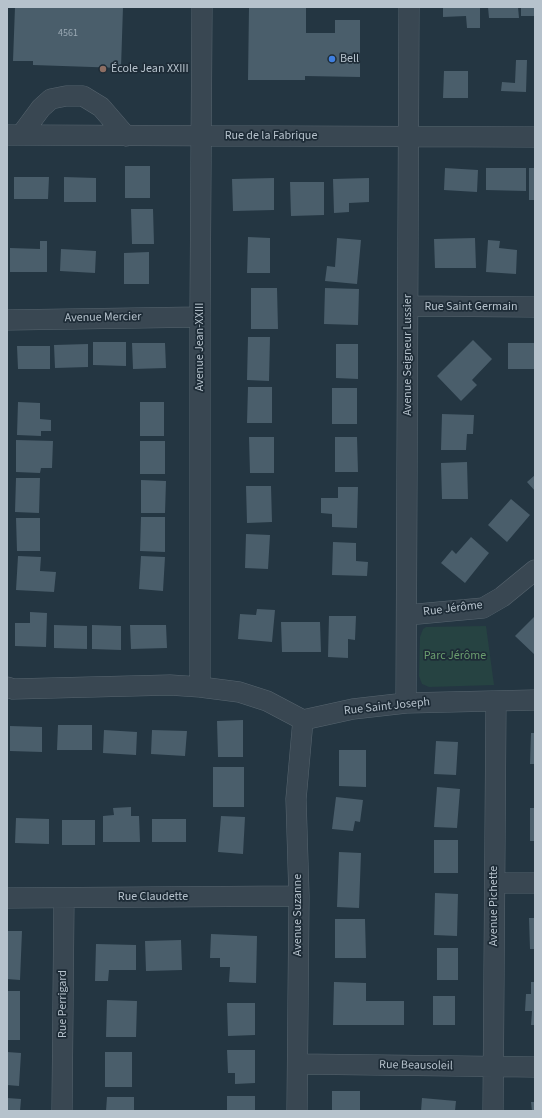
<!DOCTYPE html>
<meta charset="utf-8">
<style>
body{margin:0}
#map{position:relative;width:542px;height:1118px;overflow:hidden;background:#243642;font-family:"Source Sans 3",sans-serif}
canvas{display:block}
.frame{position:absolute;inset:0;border:8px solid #b6c2cc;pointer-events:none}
</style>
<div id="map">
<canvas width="542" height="1118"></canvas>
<div class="frame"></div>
</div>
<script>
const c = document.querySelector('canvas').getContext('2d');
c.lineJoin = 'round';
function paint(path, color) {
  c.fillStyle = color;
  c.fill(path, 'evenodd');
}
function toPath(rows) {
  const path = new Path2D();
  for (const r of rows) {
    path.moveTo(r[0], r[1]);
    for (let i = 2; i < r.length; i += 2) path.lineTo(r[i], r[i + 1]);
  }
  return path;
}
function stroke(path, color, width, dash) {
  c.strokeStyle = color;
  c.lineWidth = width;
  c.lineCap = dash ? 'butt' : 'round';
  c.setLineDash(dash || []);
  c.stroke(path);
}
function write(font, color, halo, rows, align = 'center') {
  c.font = font + ' "Source Sans 3",sans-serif';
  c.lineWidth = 3.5;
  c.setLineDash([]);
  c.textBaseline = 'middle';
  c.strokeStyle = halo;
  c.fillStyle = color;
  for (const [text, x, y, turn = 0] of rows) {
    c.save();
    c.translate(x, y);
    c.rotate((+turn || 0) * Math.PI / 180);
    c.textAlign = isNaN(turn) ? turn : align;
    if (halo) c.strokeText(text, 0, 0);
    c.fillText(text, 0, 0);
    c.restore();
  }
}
paint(toPath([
 [486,626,494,685,429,687,422,684,419,676,420,637,423,629,426,627]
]), '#264342');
paint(toPath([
 [15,7,123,7,121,68,33,65,33,61,13,61],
 [249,7,306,7,306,33,335,33,335,20,360,20,360,77,305,76,305,80,248,80],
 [443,7,480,7,480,28,467,28,466,16,443,17],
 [488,7,518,7,519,18,489,18],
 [521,7,535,7,535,16,521,16],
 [516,60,527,60,526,92,501,91,502,82,515,83],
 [444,71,468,71,468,98,443,98],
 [125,166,150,166,150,198,125,198],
 [445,168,478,170,477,192,444,190],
 [486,168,526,168,526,191,486,190],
 [529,168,535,168,535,200,529,200],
 [14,177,49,177,48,199,14,199],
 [64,177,96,178,96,202,64,202],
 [274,178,274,210,233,211,232,179],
 [369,178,369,202,349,203,349,212,334,213,333,179],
 [290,182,324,182,324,215,291,216],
 [131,209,153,209,154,244,132,244],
 [248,237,270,238,270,273,247,273],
 [337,238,361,240,357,284,325,281,327,266,335,267],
 [475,238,476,268,435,268,434,239],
 [488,240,500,241,499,248,517,250,516,274,486,272],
 [40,241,47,241,47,272,10,272,10,248,40,249],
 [61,249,96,251,95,273,60,271],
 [149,252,149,284,124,284,124,253],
 [251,288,277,288,278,329,251,329],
 [325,288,359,289,358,325,324,324],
 [248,337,270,337,269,381,247,380],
 [473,340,492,359,472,380,477,385,461,401,437,376],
 [93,342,126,342,126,366,93,365],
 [132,343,165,343,166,368,133,369],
 [508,343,535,343,535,369,508,369],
 [88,344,88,367,55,368,54,345],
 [336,344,358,344,358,379,336,378],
 [17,346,50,346,50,369,18,369],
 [248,387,272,387,272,423,247,423],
 [332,388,357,388,357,424,332,424],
 [18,402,40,403,40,419,51,420,51,431,41,431,41,436,17,435],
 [140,402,164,402,164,436,140,436],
 [442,414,474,415,473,434,467,434,466,450,441,450],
 [249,437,274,437,274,473,250,473],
 [335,437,357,437,358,472,335,472],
 [16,440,53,441,52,468,41,468,40,473,16,472],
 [140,441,165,441,165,474,140,474],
 [467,462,468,499,442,499,441,463],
 [535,475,535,491,527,482],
 [16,478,40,478,39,513,15,512],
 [141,480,166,481,165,513,141,513],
 [246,486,271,486,272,522,247,523],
 [338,487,358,487,357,528,332,527,332,514,321,513,321,498,338,498],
 [511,499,530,515,507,542,488,525],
 [141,517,165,517,165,552,140,551],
 [16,518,40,518,40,551,17,551],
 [246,534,270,535,268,569,245,568],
 [471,537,489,553,465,583,441,563,452,550,456,554],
 [333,542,356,543,356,561,368,562,367,576,332,575],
 [18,556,41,557,40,571,56,572,54,592,16,590],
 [141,556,165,557,163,591,139,589],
 [257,609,275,610,272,642,238,639,240,614,256,615],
 [30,612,47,613,46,647,15,646,15,623,30,623],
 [329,616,356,616,355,640,348,639,348,658,328,657],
 [535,616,535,655,515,636],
 [281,622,320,622,321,652,282,652],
 [54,625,87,626,87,649,54,648],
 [92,625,121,626,121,650,92,649],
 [130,625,166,625,167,648,131,649],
 [243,720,243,757,218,757,217,721],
 [58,725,92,725,92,750,57,750],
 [10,726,42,727,42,752,10,751],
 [104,730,137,732,136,755,103,753],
 [152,730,187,731,185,756,151,754],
 [531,733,535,733,535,764,530,764],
 [436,741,458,742,456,775,434,774],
 [339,750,366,750,366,787,339,786],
 [213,767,244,767,244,807,213,807],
 [437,787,460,789,457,828,434,827],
 [336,797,363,800,360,822,355,821,353,831,332,829],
 [131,807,131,816,139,816,140,842,103,842,103,816,114,815,113,808],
 [530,808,535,808,535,841,530,841],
 [221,816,245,817,243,854,218,852],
 [16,818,49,819,49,844,15,843],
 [152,819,186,819,186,842,152,842],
 [62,820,95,820,95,845,62,845],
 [434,840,458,840,458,873,434,873],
 [339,852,361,853,359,908,337,907],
 [435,893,458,894,457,936,434,935],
 [529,918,535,918,535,949,530,949],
 [335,919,365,919,366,958,335,958],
 [7,931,22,931,20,980,7,979],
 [211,934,257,936,256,983,229,982,230,967,220,967,220,958,210,958],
 [181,940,182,970,146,971,145,941],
 [96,944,136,945,136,970,109,970,108,981,95,981],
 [437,948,458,948,458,980,437,980],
 [334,982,366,983,366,1001,404,1001,404,1025,333,1025],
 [531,982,535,982,535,1025,531,1025,532,1011,525,1011,526,994,531,994],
 [7,991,20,991,20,1040,7,1040],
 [433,996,455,996,455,1025,433,1025],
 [107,1000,137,1001,136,1037,106,1037],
 [227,1003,255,1003,255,1035,228,1036],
 [227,1050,255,1050,255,1083,235,1084,235,1073,228,1073],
 [7,1052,21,1053,19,1086,7,1085],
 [105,1052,132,1052,132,1087,105,1087],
 [332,1091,360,1091,360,1111,332,1111],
 [227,1096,255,1096,255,1111,227,1111],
 [107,1097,134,1097,134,1111,106,1111],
 [7,1098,21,1099,20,1111,7,1111],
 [422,1098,456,1101,455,1111,421,1111],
 [531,1102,535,1102,535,1111,532,1111]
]), '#4a5e6b');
const minor = toPath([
 [7,135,535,137],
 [21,135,41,108,51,99,66,96,83,96,101,107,126,136],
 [408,306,535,307],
 [7,320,200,317],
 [407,615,483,608,502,597,535,570],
 [7,687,13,689,170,685,200,687,239,692,267,701,303,720,353,709,406,703,535,700],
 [200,687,200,317,202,7],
 [406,703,409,7],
 [495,883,535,883],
 [7,898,299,896],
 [298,1064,535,1067],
 [62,1111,64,898],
 [297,1111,299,896,296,799,303,720],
 [493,1111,496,701]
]);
stroke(minor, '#57656f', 21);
stroke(minor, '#394752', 20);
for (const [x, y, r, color] of [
 [332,59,4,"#3f7fe0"],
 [103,69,4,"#8d6e63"]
]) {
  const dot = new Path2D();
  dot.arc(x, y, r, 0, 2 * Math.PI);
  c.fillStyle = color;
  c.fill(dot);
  stroke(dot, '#1e2c37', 1.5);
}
write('10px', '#9ba9b4', null, [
 ["4561",68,34]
]);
write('12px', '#b6c2cc', '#1e2c37', [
 ["Bell",340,59],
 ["École Jean XXIII",111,69]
], 'left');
write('12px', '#b6c2cc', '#1e2c37', [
 ["Rue de la Fabrique",271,136],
 ["Rue Saint Germain",471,307],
 ["Avenue Mercier",103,318,-1],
 ["Avenue Jean-XXIII",200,347,-90],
 ["Avenue Seigneur Lussier",408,355,-90],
 ["Rue Jérôme",453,609,-7],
 ["Rue Saint Joseph",387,707,-6],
 ["Rue Claudette",153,897],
 ["Avenue Pichette",494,906,-90],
 ["Avenue Suzanne",298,915,-90],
 ["Rue Perrigard",63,1004,-90],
 ["Rue Beausoleil",416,1066,1]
]);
write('12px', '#6b9e6f', '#1e2c37', [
 ["Parc Jérôme",455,656]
]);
</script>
